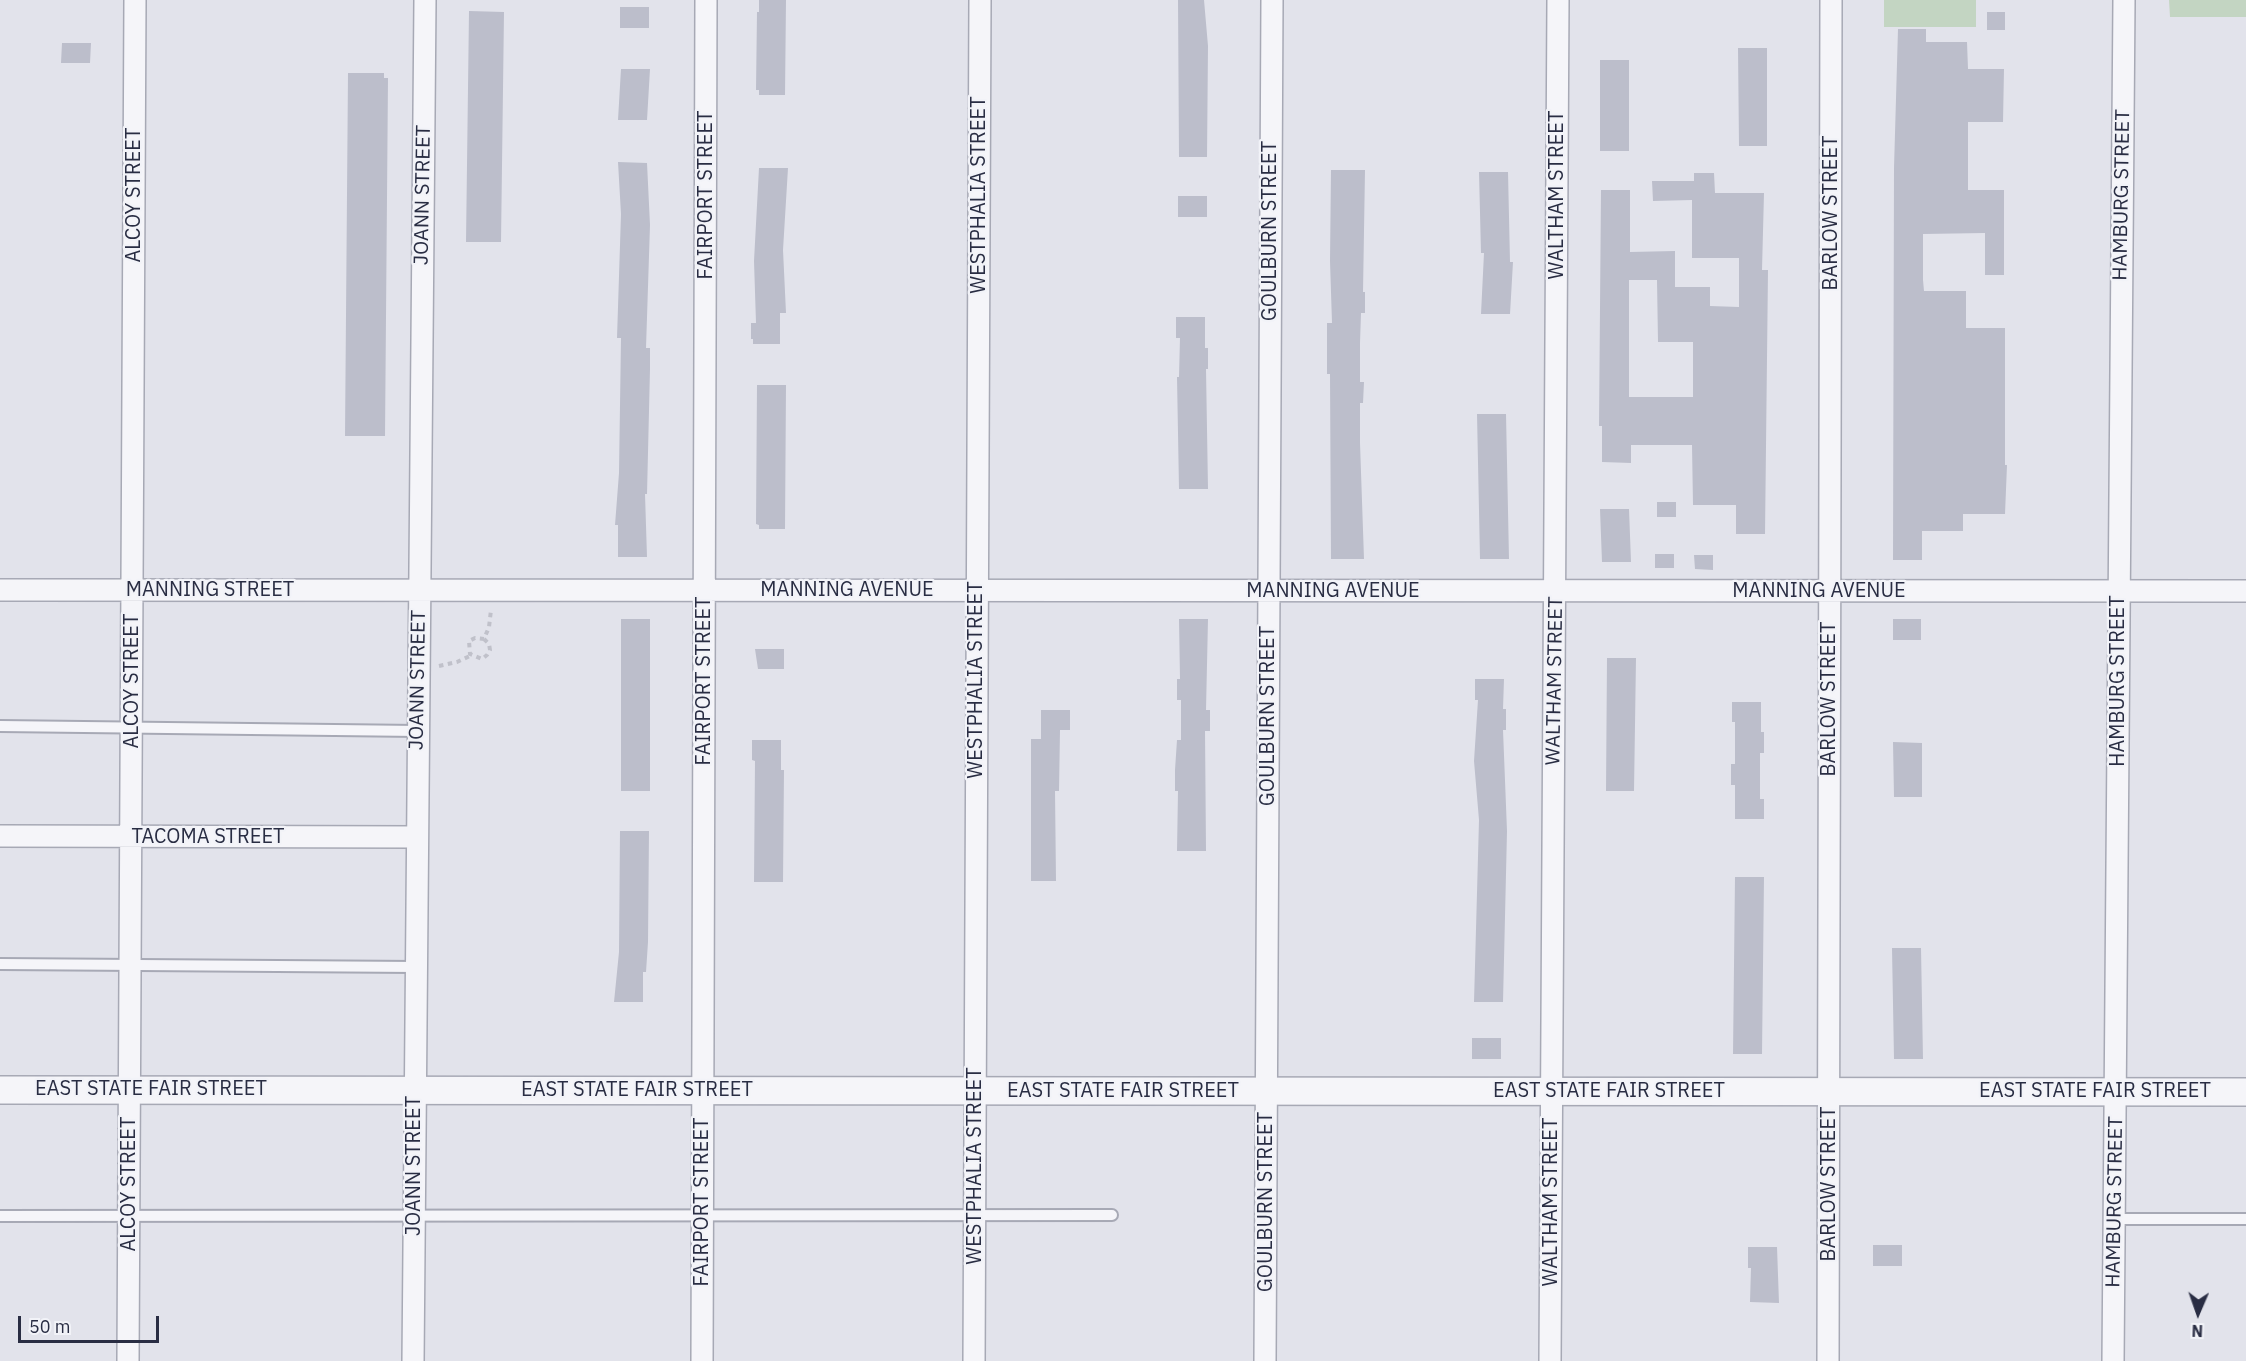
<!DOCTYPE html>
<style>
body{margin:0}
#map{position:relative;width:2246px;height:1361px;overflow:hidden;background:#e2e3eb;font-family:"IBM Plex Sans",sans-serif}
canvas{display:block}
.north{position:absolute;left:2168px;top:1283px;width:60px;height:60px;-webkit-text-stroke:4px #f2f3f8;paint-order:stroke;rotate:182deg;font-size:16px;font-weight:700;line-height:24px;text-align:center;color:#292d43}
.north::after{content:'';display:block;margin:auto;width:21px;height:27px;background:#292d43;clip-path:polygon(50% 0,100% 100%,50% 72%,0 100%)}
.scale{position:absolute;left:18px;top:1316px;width:141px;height:27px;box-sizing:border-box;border:3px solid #292d43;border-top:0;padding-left:8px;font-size:18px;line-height:21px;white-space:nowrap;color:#292d43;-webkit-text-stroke:4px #f2f3f8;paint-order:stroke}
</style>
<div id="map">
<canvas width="2246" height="1361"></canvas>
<div class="north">N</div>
<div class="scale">50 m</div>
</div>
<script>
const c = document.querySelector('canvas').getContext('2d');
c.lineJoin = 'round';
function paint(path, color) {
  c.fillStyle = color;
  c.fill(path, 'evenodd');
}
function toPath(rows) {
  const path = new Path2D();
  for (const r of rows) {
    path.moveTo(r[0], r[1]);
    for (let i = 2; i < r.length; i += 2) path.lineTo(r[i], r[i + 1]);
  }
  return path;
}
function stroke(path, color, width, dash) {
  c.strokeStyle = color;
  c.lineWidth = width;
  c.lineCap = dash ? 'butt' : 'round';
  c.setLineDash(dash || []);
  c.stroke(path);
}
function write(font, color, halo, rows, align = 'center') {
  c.font = font + ' "IBM Plex Sans",sans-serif';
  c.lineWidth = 4.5;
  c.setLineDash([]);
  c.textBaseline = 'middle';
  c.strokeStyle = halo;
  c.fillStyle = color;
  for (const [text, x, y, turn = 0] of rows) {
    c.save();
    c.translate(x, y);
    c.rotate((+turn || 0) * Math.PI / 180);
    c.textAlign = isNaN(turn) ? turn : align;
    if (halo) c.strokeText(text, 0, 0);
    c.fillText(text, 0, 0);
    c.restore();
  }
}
paint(toPath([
 [1884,0,1976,0,1976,27,1884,27],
 [2169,0,2246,0,2246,17,2170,17]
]), '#c3d5c2');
paint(toPath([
 [759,0,786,0,785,95,759,95,759,90,756,90,757,12,759,12],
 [1178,0,1204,0,1208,46,1207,157,1179,157],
 [620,7,649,7,649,28,620,28],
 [469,11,504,12,501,242,466,242],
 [1987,12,2005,12,2005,30,1987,30],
 [1898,29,1926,29,1926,42,1967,42,1968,69,2004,69,2003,122,1968,122,1968,190,2004,190,2004,275,1985,275,1985,233,1923,234,1923,280,1924,291,1966,291,1966,328,2005,328,2005,465,2007,465,2005,514,1963,514,1963,531,1922,531,1922,560,1893,560,1894,168],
 [62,43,91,43,90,63,61,63],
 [1738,48,1767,48,1767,146,1739,146],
 [1600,60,1629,60,1629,151,1600,151],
 [621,69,650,69,647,120,618,120],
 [348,73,384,73,384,78,388,78,385,436,345,436],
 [618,162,647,163,650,225,646,348,650,348,650,369,647,494,645,494,647,557,618,557,618,525,615,525,619,473,621,338,617,338,621,214],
 [759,168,788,168,783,250,786,313,780,313,780,344,753,344,753,339,751,339,751,323,756,323,754,261],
 [1331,170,1365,170,1363,292,1365,292,1365,313,1361,313,1360,343,1360,382,1364,382,1363,403,1360,403,1360,443,1364,559,1331,559,1330,374,1327,374,1327,323,1332,323,1330,261],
 [1479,172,1508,172,1510,262,1513,262,1510,314,1481,314,1484,253,1481,253],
 [1694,173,1714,173,1715,193,1764,193,1762,270,1768,270,1765,534,1736,534,1736,505,1693,505,1692,445,1631,445,1631,463,1602,462,1602,426,1599,426,1601,190,1630,190,1630,252,1675,251,1675,287,1710,287,1710,306,1739,307,1739,258,1692,258,1692,200,1653,201,1652,181,1694,181],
 [1629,280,1657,280,1658,342,1693,342,1693,397,1629,397],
 [1178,196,1207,196,1207,217,1178,217],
 [1176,317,1205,317,1205,348,1208,348,1208,369,1206,369,1208,489,1179,489,1177,377,1179,377,1180,338,1176,338],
 [757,385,786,385,785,529,759,529,759,525,756,524],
 [1477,414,1506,414,1509,559,1480,559],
 [1657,502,1676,502,1676,517,1657,517],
 [1600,509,1629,509,1631,562,1602,562],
 [1655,554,1674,554,1674,568,1655,568],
 [1694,555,1713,555,1713,570,1695,569],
 [621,619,650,619,650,791,621,791],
 [1179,619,1208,619,1206,710,1210,710,1210,731,1205,731,1206,851,1177,851,1178,791,1175,791,1175,770,1177,740,1181,740,1181,700,1177,700,1177,679,1180,679],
 [1893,619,1921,619,1921,640,1893,640],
 [755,649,784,649,784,669,758,669],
 [1607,658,1636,658,1634,791,1606,791],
 [1475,679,1504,679,1503,709,1506,709,1506,730,1503,730,1507,831,1503,1002,1474,1002,1479,820,1474,761,1478,700,1475,700],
 [1732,702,1761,702,1761,732,1764,732,1764,753,1760,753,1760,799,1764,799,1764,819,1735,819,1735,785,1731,785,1731,764,1735,764,1735,722,1732,722],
 [1041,710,1070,710,1070,730,1060,730,1059,791,1055,791,1056,881,1031,881,1031,739,1041,739],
 [752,740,781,740,781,770,784,770,783,882,754,882,755,761,752,760],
 [1893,742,1922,743,1922,797,1894,797],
 [620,831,649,831,648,942,646,972,643,972,643,1002,614,1002,619,952],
 [1735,877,1764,877,1762,1054,1733,1054],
 [1892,948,1921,948,1923,1059,1894,1059],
 [1472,1038,1501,1038,1501,1059,1472,1059],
 [1873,1245,1902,1245,1902,1266,1873,1266],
 [1748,1247,1777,1247,1779,1303,1750,1302,1751,1268,1748,1268]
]), '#bcbecb');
const service = toPath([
 [0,726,418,731],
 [0,964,416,967],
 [0,1216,1112,1215],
 [2115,1219,2246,1219]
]);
const minor = toPath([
 [0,590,2246,591],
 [0,836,417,837],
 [128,1361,135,0],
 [413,1361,425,0],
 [702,1361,706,0],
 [974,1361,980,0],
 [1265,1361,1272,0],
 [1550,1361,1558,0],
 [1828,1361,1831,0],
 [2113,1361,2124,0]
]);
const tertiary = toPath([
 [0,1090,2246,1092]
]);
stroke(service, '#a7a9b5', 14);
stroke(minor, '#a7a9b5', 24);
stroke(tertiary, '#a7a9b5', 30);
stroke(toPath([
 [484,639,489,644,490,650,487,655,482,659,470,654,469,641,475,638,484,639,489,627,491,610],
 [439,666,457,662,472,655]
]), '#c0c1ca', 4, [4.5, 4.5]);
stroke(service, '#f5f5f9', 10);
stroke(minor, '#f5f5f9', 21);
stroke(tertiary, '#f5f5f9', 27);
write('20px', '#292d43', '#f2f3f8', [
 ["ALCOY STREET",134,195,-90],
 ["JOANN STREET",423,195,-89],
 ["FAIRPORT STREET",706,195,-90],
 ["WESTPHALIA STREET",979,195,-90],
 ["WALTHAM STREET",1557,195,-90],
 ["HAMBURG STREET",2122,195,-89],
 ["BARLOW STREET",1831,213,-90],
 ["GOULBURN STREET",1270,231,-90],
 ["MANNING STREET",210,590],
 ["MANNING AVENUE",847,590],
 ["MANNING AVENUE",1333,591],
 ["MANNING AVENUE",1819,591],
 ["JOANN STREET",418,680,-89],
 ["WESTPHALIA STREET",976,680,-90],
 ["ALCOY STREET",132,681,-90],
 ["FAIRPORT STREET",704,681,-90],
 ["WALTHAM STREET",1555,681,-89],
 ["HAMBURG STREET",2118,681,-90],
 ["BARLOW STREET",1829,699,-90],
 ["GOULBURN STREET",1268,716,-90],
 ["TACOMA STREET",208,837],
 ["EAST STATE FAIR STREET",151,1089],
 ["EAST STATE FAIR STREET",637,1090],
 ["EAST STATE FAIR STREET",1123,1091],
 ["EAST STATE FAIR STREET",1609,1091],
 ["EAST STATE FAIR STREET",2095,1091],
 ["JOANN STREET",414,1166,-90],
 ["WESTPHALIA STREET",975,1166,-90],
 ["ALCOY STREET",129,1184,-90],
 ["BARLOW STREET",1829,1184,-90],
 ["FAIRPORT STREET",702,1202,-90],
 ["GOULBURN STREET",1266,1202,-90],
 ["WALTHAM STREET",1551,1202,-90],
 ["HAMBURG STREET",2115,1202,-89]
]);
</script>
